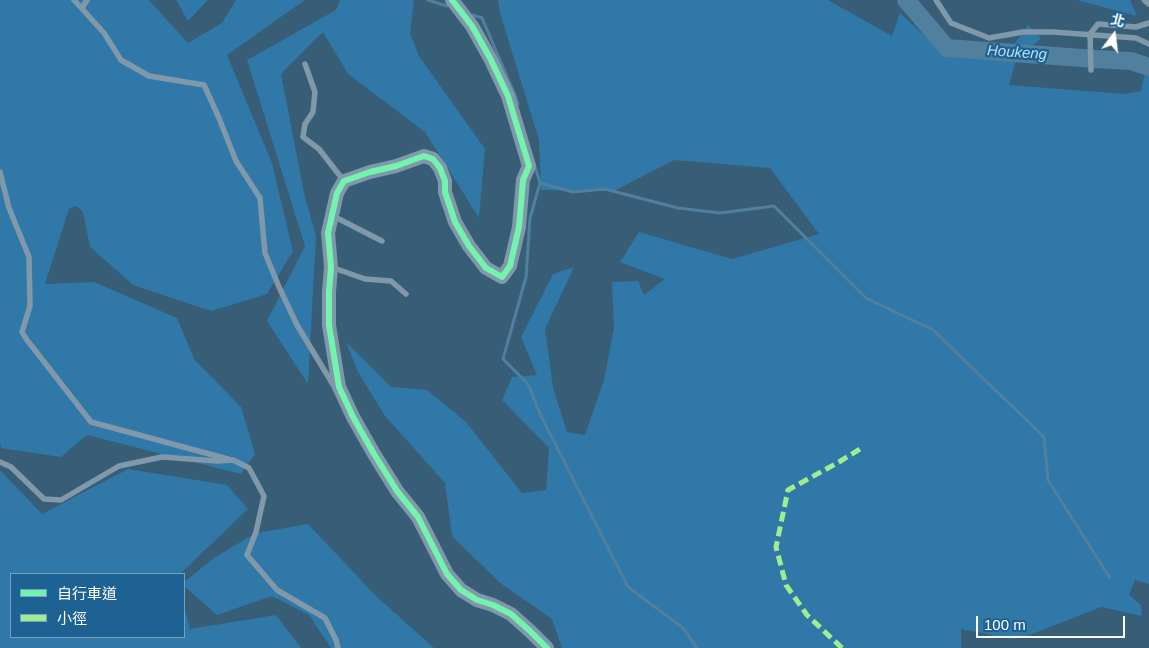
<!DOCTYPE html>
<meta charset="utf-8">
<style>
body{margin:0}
#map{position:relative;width:1149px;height:648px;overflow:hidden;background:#385d77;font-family:Arial,"Noto Sans TC",sans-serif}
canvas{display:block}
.legend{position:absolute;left:10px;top:573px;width:175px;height:65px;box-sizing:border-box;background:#1d6292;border:1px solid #77a1be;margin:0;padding:6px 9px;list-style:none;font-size:15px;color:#fff}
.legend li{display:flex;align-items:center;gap:10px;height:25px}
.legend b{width:25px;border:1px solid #77a1be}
.north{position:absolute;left:1089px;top:10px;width:50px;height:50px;-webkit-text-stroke:4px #1d6292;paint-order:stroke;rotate:15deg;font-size:14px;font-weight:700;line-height:20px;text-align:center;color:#fff}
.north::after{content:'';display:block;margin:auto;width:18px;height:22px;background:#fff;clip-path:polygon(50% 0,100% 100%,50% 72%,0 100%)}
.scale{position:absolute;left:976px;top:616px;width:149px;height:22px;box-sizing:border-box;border:2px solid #fff;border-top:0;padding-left:6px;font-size:15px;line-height:18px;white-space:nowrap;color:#fff;-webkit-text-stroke:4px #1d6292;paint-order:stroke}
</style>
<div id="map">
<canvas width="1149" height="648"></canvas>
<ul class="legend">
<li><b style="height:6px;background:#73f3ae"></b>自行車道</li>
<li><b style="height:6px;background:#9fed91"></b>小徑</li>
</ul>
<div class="north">北</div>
<div class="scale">100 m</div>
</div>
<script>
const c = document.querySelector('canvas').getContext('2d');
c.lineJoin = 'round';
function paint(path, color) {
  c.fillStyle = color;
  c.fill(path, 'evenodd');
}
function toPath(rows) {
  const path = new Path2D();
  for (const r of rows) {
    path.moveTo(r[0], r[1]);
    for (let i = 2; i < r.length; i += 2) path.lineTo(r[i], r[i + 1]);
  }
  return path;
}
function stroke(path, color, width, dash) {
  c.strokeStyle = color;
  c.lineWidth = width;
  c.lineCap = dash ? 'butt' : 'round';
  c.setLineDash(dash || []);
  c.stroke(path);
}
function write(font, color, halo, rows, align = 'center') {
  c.font = font + ' Arial,sans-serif';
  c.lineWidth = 4.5;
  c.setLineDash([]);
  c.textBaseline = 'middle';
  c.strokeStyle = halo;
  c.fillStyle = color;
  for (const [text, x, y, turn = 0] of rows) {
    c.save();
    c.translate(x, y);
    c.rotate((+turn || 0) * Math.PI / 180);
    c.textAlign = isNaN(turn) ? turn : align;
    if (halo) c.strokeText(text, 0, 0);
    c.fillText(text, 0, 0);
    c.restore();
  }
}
paint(toPath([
 [0,0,149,0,188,43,222,23,236,0,305,0,227,55,272,163,293,251,267,294,211,311,133,285,90,247,83,212,76,206,69,209,45,284,94,282,177,318,194,359,241,407,255,454,241,474,87,435,61,457,1,448,0,443],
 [176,0,208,0,188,21],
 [340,0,414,0,410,33,419,56,485,149,479,218,425,132,348,74,323,32,281,74,304,193,316,236,308,384,267,321,305,246,247,60,336,10],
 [498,0,828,0,892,36,900,13,948,57,988,58,1013,46,1028,25,1041,38,1015,63,1009,85,1124,94,1141,91,1145,72,1149,74,1149,584,1135,580,1129,595,1141,605,1142,616,1101,607,1027,636,1011,639,961,629,961,648,562,648,552,619,500,583,452,536,445,483,385,416,358,372,346,342,391,387,427,390,466,422,522,493,546,490,549,448,502,400,512,377,537,375,521,337,553,274,574,267,545,329,553,388,567,432,585,435,604,380,614,327,612,282,638,281,644,295,665,279,620,262,639,232,732,259,819,234,770,168,674,160,614,191,541,190,539,140,500,13],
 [1077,0,1130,0,1137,16],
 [128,469,227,485,248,509,180,574,11,574,11,637,184,637,184,607,190,629,276,615,301,648,0,648,0,470,42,514],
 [308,524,376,596,434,648,331,648,309,615,272,596,217,615,184,586,184,582,214,558,256,533]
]), '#2f78a7');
stroke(toPath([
 [428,0,447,6],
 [473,15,482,18,515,95,518,104],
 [534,163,540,183,573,192,605,189,678,208,720,213,774,206,866,298,933,330,1044,437,1048,480,1110,578],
 [540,183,530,218,526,277,503,359,528,384,540,414,628,587,683,628,697,648]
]), '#517f9e', 3);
stroke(toPath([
 [906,0,947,48,1095,59,1131,61,1149,67]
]), '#517f9e', 18);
stroke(toPath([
 [74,0,104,33,121,60,149,76,204,85,219,118,236,161,260,198,265,253,279,287,297,325,335,388],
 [936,0,951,23,989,38,1023,32,1053,32,1136,38,1149,44],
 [1144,0,1149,4],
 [82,8,87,0],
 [305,64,315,92,313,112,305,124,303,137,319,149,344,181],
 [1091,70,1090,34,1098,24,1136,27,1149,23],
 [0,172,9,208,29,257,30,306,22,332,27,340,91,422,228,459],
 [333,216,382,241],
 [331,267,365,279,391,281,406,294],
 [0,462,11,467,44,499,61,500,119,466,162,457,217,461,233,460,249,468,264,496,256,532,247,555,277,590,325,618,336,640,338,648]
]), '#8099aa', 5.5);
stroke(toPath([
 [452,0,472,26,490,58,508,96,529,166,523,180,519,227,510,266,502,277,486,268,469,246,455,222,445,192,445,181,440,168,433,159,424,156,396,166,370,172,344,181,337,193,328,233,331,267,329,292,329,325,339,387,353,417,374,454,397,491,418,517,447,574,461,590,477,600,493,605,511,614,530,631,547,648]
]), '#8099aa', 14);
stroke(toPath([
 [842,648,807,615,786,585,776,547,788,490,839,462,860,449]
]), '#9fed91', 5, [10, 5]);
stroke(toPath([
 [452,0,472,26,490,58,508,96,529,166,523,180,519,227,510,266,502,277,486,268,469,246,455,222,445,192,445,181,440,168,433,159,424,156,396,166,370,172,344,181,337,193,328,233,331,267,329,292,329,325,339,387,353,417,374,454,397,491,418,517,447,574,461,590,477,600,493,605,511,614,530,631,547,648]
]), '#73f3ae', 6);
write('italic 15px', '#bbdef5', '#1d6292', [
 ["Houkeng",1017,53,4]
]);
</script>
